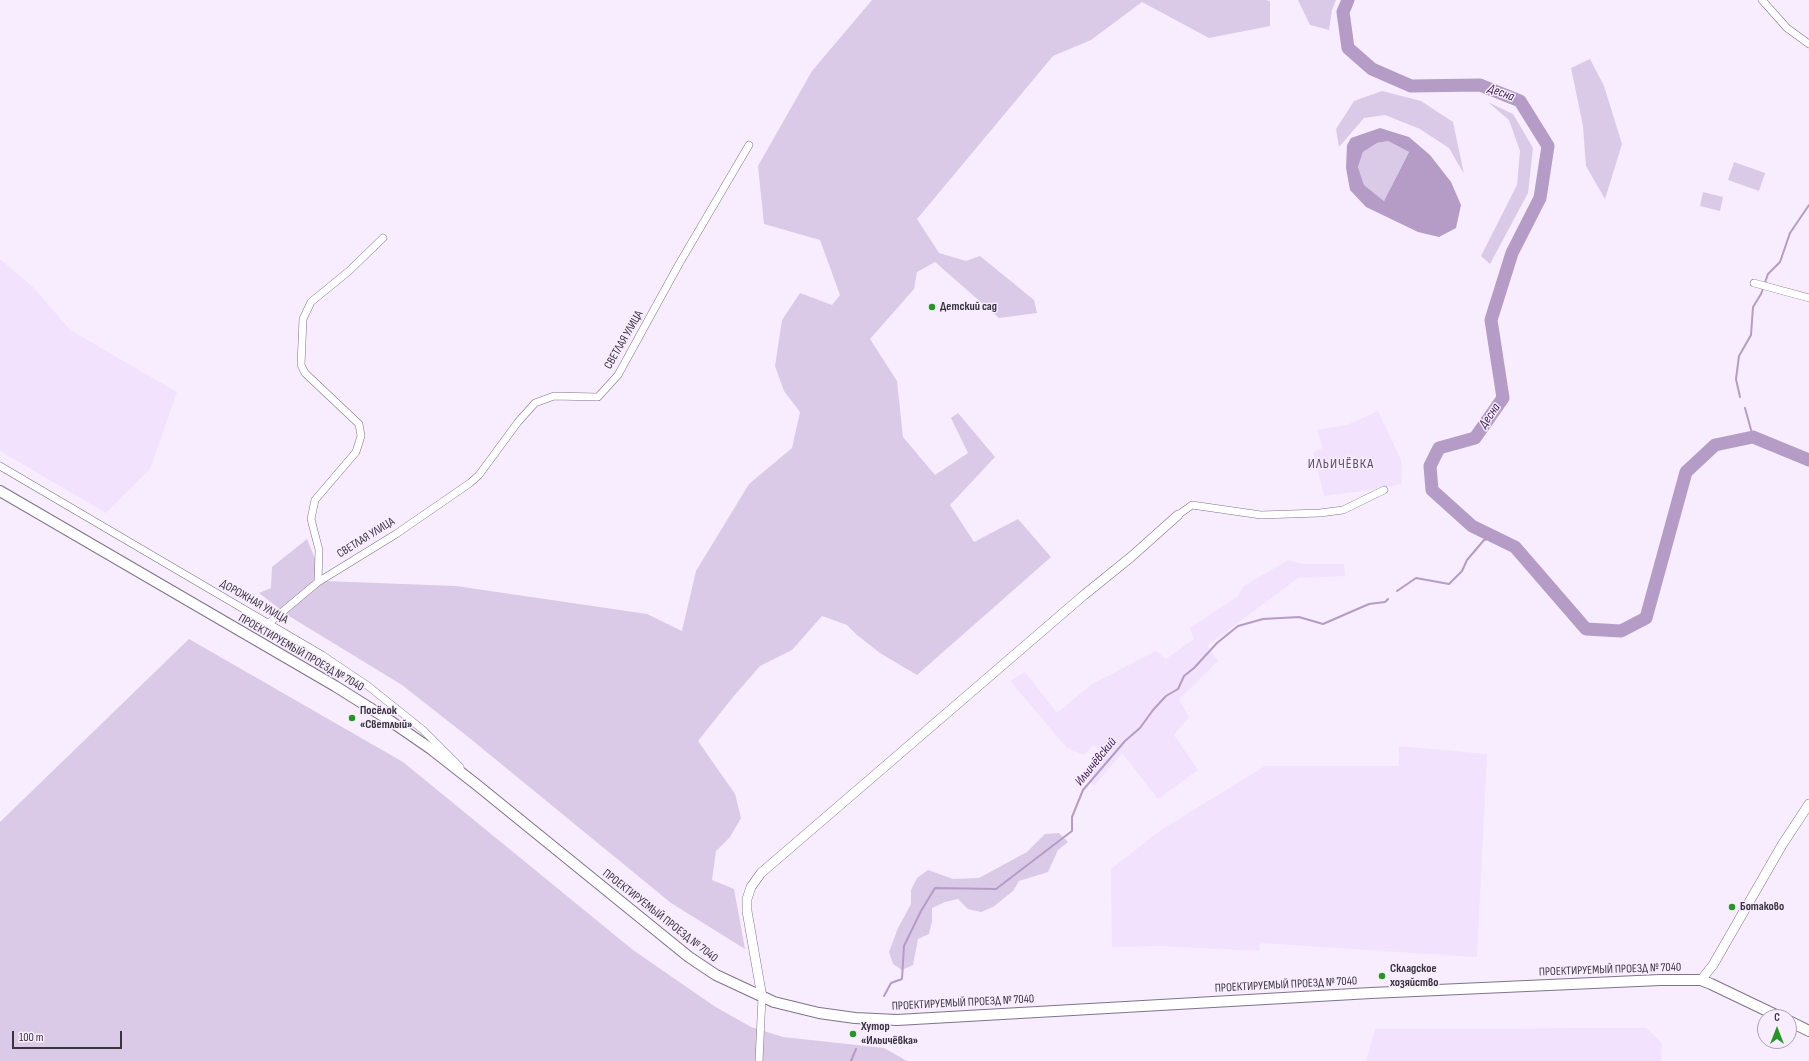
<!DOCTYPE html>
<meta charset="utf-8">
<style>
body{margin:0}
#map{position:relative;width:1809px;height:1061px;overflow:hidden;background:#f7edfe;font-family:"Sofia Sans Condensed",sans-serif}
canvas{display:block}
.north{position:absolute;left:1757px;top:1009px;width:40px;height:40px;box-sizing:border-box;background:#f7edfe;border:1px solid #aba3b1;border-radius:50%;rotate:0deg;font-size:11px;font-weight:700;line-height:16px;text-align:center;color:#39333e}
.north::after{content:'';display:block;margin:auto;width:14px;height:18px;background:#259623;clip-path:polygon(50% 0,100% 100%,50% 72%,0 100%)}
.scale{position:absolute;left:12px;top:1031px;width:110px;height:18px;box-sizing:border-box;border:2px solid #39333e;border-top:0;padding-left:5px;font-size:12px;line-height:14px;white-space:nowrap;color:#39333e;-webkit-text-stroke:3px #f7edfe;paint-order:stroke}
</style>
<div id="map">
<canvas width="1809" height="1061"></canvas>
<div class="north">С</div>
<div class="scale">100 m</div>
</div>
<script>
const c = document.querySelector('canvas').getContext('2d');
c.lineJoin = 'round';
function paint(path, color) {
  c.fillStyle = color;
  c.fill(path, 'evenodd');
}
function toPath(rows) {
  const path = new Path2D();
  for (const r of rows) {
    path.moveTo(r[0], r[1]);
    for (let i = 2; i < r.length; i += 2) path.lineTo(r[i], r[i + 1]);
  }
  return path;
}
function stroke(path, color, width, dash) {
  c.strokeStyle = color;
  c.lineWidth = width;
  c.lineCap = dash ? 'butt' : 'round';
  c.setLineDash(dash || []);
  c.stroke(path);
}
function write(font, color, halo, rows, align = 'center') {
  c.font = font + ' "Sofia Sans Condensed",sans-serif';
  c.lineWidth = 3;
  c.setLineDash([]);
  c.textBaseline = 'middle';
  c.strokeStyle = halo;
  c.fillStyle = color;
  for (const [text, x, y, turn = 0] of rows) {
    c.save();
    c.translate(x, y);
    c.rotate((+turn || 0) * Math.PI / 180);
    c.textAlign = isNaN(turn) ? turn : align;
    if (halo) c.strokeText(text, 0, 0);
    c.fillText(text, 0, 0);
    c.restore();
  }
}
paint(toPath([
 [0,259,34,288,70,330,177,392,150,469,106,513,0,451],
 [1378,411,1401,460,1402,484,1377,489,1324,496,1313,452,1323,448,1317,430,1347,425],
 [1288,560,1302,564,1344,564,1345,576,1298,578,1207,646,1218,661,1179,699,1189,717,1174,735,1198,770,1158,799,1122,753,1094,786,1085,777,1103,754,1094,745,1084,755,1067,748,1010,681,1025,672,1057,713,1092,684,1156,651,1166,659,1194,639,1190,628,1238,596,1244,586],
 [1399,746,1487,754,1477,957,1260,943,1259,951,1161,946,1112,947,1111,869,1161,830,1265,766,1399,766],
 [1646,1028,1662,1043,1661,1061,1366,1061,1375,1029]
]), '#f2e2fe');
paint(toPath([
 [872,0,1265,0,1270,1,1270,26,1209,38,1142,2,1091,40,1053,56,917,219,939,253,966,261,980,256,1034,300,1037,313,999,318,935,262,917,272,914,289,870,339,897,381,903,437,935,475,968,453,951,418,958,413,995,457,950,505,974,542,1018,519,1051,557,917,675,880,653,857,635,847,625,822,616,792,650,760,666,733,697,698,741,735,794,741,818,730,837,716,851,712,880,734,889,745,949,671,903,467,736,402,685,289,616,259,593,271,588,272,567,307,539,324,581,456,586,647,614,682,631,696,571,749,484,792,448,800,412,784,391,775,366,782,320,800,293,832,305,840,295,820,240,764,224,758,166,812,71],
 [1298,0,1336,0,1332,10,1329,30,1310,25],
 [1590,59,1604,86,1622,144,1605,199,1586,166,1583,126,1571,68],
 [1382,91,1421,101,1453,122,1464,174,1449,148,1420,129,1385,115,1364,118,1339,147,1336,129,1354,101],
 [1488,102,1513,114,1533,148,1528,193,1490,264,1481,256,1517,185,1520,151,1509,120],
 [1388,141,1409,152,1384,201,1364,185,1358,167,1363,152,1377,143],
 [1734,162,1765,173,1759,191,1728,180],
 [1703,192,1723,197,1720,211,1700,206],
 [189,639,403,762,633,950,714,1006,751,1027,783,1037,884,1048,907,1061,0,1061,0,822],
 [1059,833,1068,842,1058,850,1048,872,1019,881,1013,891,993,907,981,912,968,909,958,899,945,902,932,908,932,921,929,934,918,939,913,965,902,970,893,964,889,952,898,928,911,904,911,890,917,878,928,870,953,879,979,878,1027,852,1045,834]
]), '#dbc9e8');
paint(toPath([
 [1380,128,1409,137,1430,155,1451,182,1461,205,1456,228,1439,237,1418,232,1366,207,1350,190,1346,168,1347,145,1351,138],
 [1388,141,1409,152,1384,201,1364,185,1358,167,1363,152,1377,143]
]), '#b59cc7');
stroke(toPath([
 [1740,397,1736,379,1739,356,1751,335,1753,307,1761,294,1768,274,1780,262,1790,233,1809,205],
 [1745,408,1753,437],
 [1397,591,1416,578,1449,584,1462,571,1467,560,1484,540,1495,537],
 [884,996,891,983,902,979,904,946,921,911,935,888,996,889,1072,831,1072,817,1083,790,1125,741,1140,728,1153,710,1166,696,1178,689,1184,676,1194,668,1217,643,1238,626,1263,619,1299,617,1323,624,1369,604,1385,602,1388,599],
 [851,1061,856,1049]
]), '#b59cc7', 2);
stroke(toPath([
 [1348,0,1343,12,1348,48,1372,69,1411,86,1480,85,1520,101,1548,146,1540,198,1512,253,1491,320,1503,398,1475,438,1439,448,1430,466,1432,490,1472,526,1515,547,1586,629,1621,631,1646,618,1686,472,1715,445,1753,437,1809,460]
]), '#b59cc7', 13);
const minor = toPath([
 [1762,0,1787,28,1809,44],
 [1754,283,1809,298],
 [0,466,322,655,368,686,423,730,460,767],
 [1178,515,1192,505,1261,515,1320,513,1343,510,1384,490],
 [318,582,396,534,470,483,479,475,518,422,535,403,554,396,598,397,618,375,679,264,749,145],
 [269,623,318,582,319,550,311,519,315,500,356,452,361,436,359,424,305,373,301,365,303,319,311,302,349,271,383,238],
 [759,1061,762,997]
]);
const tertiary = toPath([
 [1701,980,1713,965,1782,845,1809,804],
 [762,997,747,911,747,899,751,887,761,873,1084,595,1131,557,1178,515]
]);
const secondary = toPath([
 [0,491,335,686,386,718,431,749,477,785,689,957,716,975,774,1002,819,1013,855,1018,897,1020,1371,993,1660,980,1701,980,1711,984,1780,1017],
 [1789,1021,1809,1031]
]);
stroke(minor, '#81728c', 8);
stroke(tertiary, '#81728c', 10);
stroke(secondary, '#81728c', 12);
stroke(minor, '#fff', 7);
stroke(tertiary, '#fff', 9);
stroke(secondary, '#fff', 10);
for (const [x, y, r, color] of [
 [932,307,4,"#259623"],
 [352,718,4,"#259623"],
 [1732,907,4,"#259623"],
 [1382,976,4,"#259623"],
 [853,1034,4,"#259623"]
]) {
  const dot = new Path2D();
  dot.arc(x, y, r, 0, 2 * Math.PI);
  c.fillStyle = color;
  c.fill(dot);
  stroke(dot, '#f7edfe', 1.5);
}
write('bold 12px', '#39333e', '#f7edfe', [
 ["Детский сад",940,307],
 ["Посёлок",360,711],
 ["«Светлый»",360,725],
 ["Ботаково",1740,907],
 ["Складское",1390,969],
 ["хозяйство",1390,983],
 ["Хутор",861,1027],
 ["«Ильичёвка»",861,1041]
], 'left');
write('12px', '#39333e', '#f7edfe', [
 ["СВЕТЛАЯ УЛИЦА",624,340,-60],
 ["СВЕТЛАЯ УЛИЦА",366,538,-32],
 ["ДОРОЖНАЯ УЛИЦА",254,602,30],
 ["ПРОЕКТИРУЕМЫЙ ПРОЕЗД № 7040",301,653,30],
 ["ПРОЕКТИРУЕМЫЙ ПРОЕЗД № 7040",660,916,38],
 ["ПРОЕКТИРУЕМЫЙ ПРОЕЗД № 7040",1610,970,-2],
 ["ПРОЕКТИРУЕМЫЙ ПРОЕЗД № 7040",1286,985,-3],
 ["ПРОЕКТИРУЕМЫЙ ПРОЕЗД № 7040",963,1003,-3]
]);
write('italic 13px', '#3c1a4f', '#f7edfe', [
 ["Десна",1501,93,21],
 ["Десна",1490,416,-55],
 ["Ильичёвский",1096,762,-51]
]);
c.letterSpacing = '1px';
write('14px', '#5b4d65', '#f7edfe', [
 ["ИЛЬИЧЁВКА",1341,464]
]);
c.letterSpacing = '0px';
</script>
